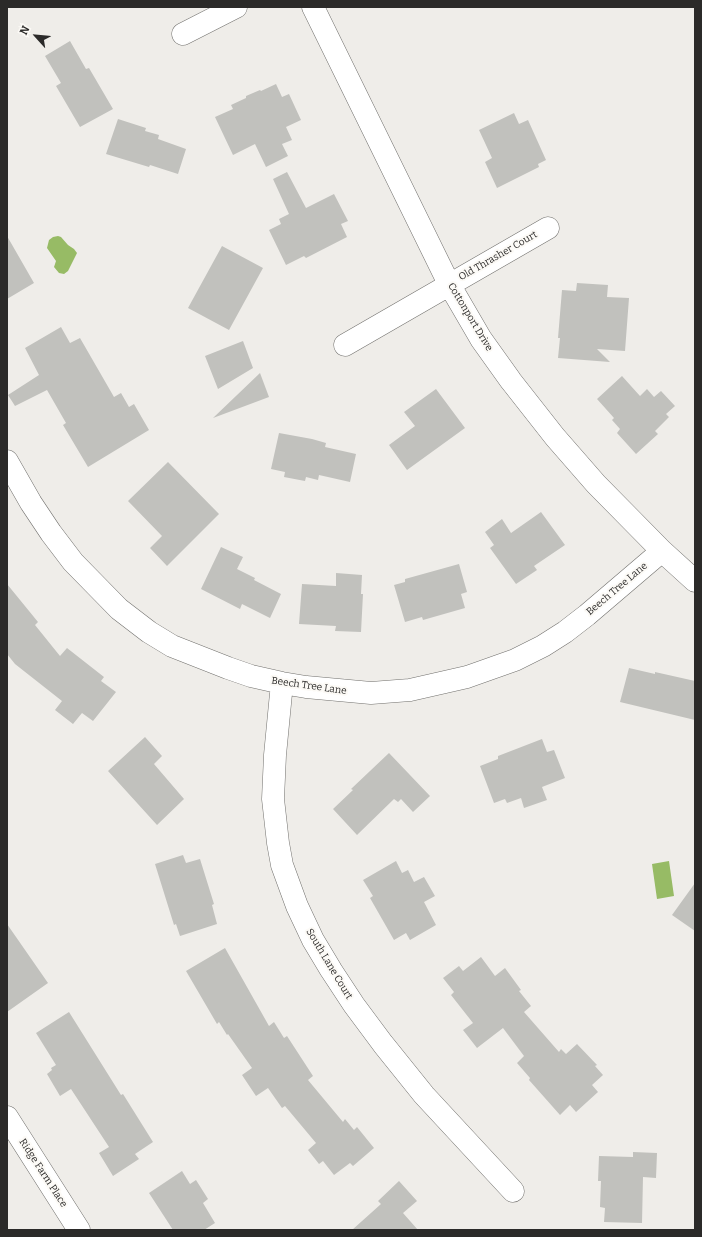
<!DOCTYPE html>
<style>
body{margin:0}
#map{position:relative;width:702px;height:1237px;overflow:hidden;background:#efede9;font-family:Bitter,serif}
canvas{display:block}
.frame{position:absolute;inset:0;border:8px solid #2b2a29;pointer-events:none}
.north{position:absolute;left:16px;top:16px;width:40px;height:40px;-webkit-text-stroke:3px #fcfaf6;paint-order:stroke;rotate:297deg;font-size:11px;font-weight:700;line-height:16px;text-align:center;color:#2b2a29}
.north::after{content:'';display:block;margin:auto;width:14px;height:18px;background:#2b2a29;clip-path:polygon(50% 0,100% 100%,50% 72%,0 100%)}
</style>
<div id="map">
<canvas width="702" height="1237"></canvas>
<div class="frame"></div>
<div class="north">N</div>
</div>
<script>
const c = document.querySelector('canvas').getContext('2d');
c.lineJoin = 'round';
function paint(path, color) {
  c.fillStyle = color;
  c.fill(path, 'evenodd');
}
function toPath(rows) {
  const path = new Path2D();
  for (const r of rows) {
    path.moveTo(r[0], r[1]);
    for (let i = 2; i < r.length; i += 2) path.lineTo(r[i], r[i + 1]);
  }
  return path;
}
function stroke(path, color, width, dash) {
  c.strokeStyle = color;
  c.lineWidth = width;
  c.lineCap = dash ? 'butt' : 'round';
  c.setLineDash(dash || []);
  c.stroke(path);
}
function write(font, color, halo, rows, align = 'center') {
  c.font = font + ' Bitter,serif';
  c.lineWidth = 4;
  c.setLineDash([]);
  c.textBaseline = 'middle';
  c.strokeStyle = halo;
  c.fillStyle = color;
  for (const [text, x, y, turn = 0] of rows) {
    c.save();
    c.translate(x, y);
    c.rotate((+turn || 0) * Math.PI / 180);
    c.textAlign = isNaN(turn) ? turn : align;
    if (halo) c.strokeText(text, 0, 0);
    c.fillText(text, 0, 0);
    c.restore();
  }
}
paint(toPath([
 [58,236,61,237,68,245,74,249,77,253,68,271,64,274,59,273,54,267,56,261,47,248,49,240,53,237],
 [669,861,674,896,657,899,652,864]
]), '#97bb65');
paint(toPath([
 [70,41,86,69,89,68,113,109,80,127,56,86,61,83,45,56],
 [276,84,282,97,289,94,301,120,286,127,292,140,282,144,288,156,266,167,255,144,233,155,215,117,233,109,231,105,246,98,246,96,260,90,261,91],
 [514,113,519,124,528,120,546,160,538,164,539,167,497,188,485,162,492,158,479,130],
 [118,119,146,128,145,131,159,135,158,139,186,149,178,174,150,165,149,167,106,154],
 [287,172,306,208,334,194,348,221,341,224,347,237,306,258,304,256,286,265,269,230,281,224,279,219,289,214,273,179],
 [7,236,34,283,7,299],
 [222,246,263,268,229,330,188,308],
 [577,283,608,285,607,297,629,298,625,351,597,349,610,362,558,358,560,338,558,338,562,290,576,291],
 [61,327,70,343,80,338,114,397,121,393,129,407,134,404,149,430,88,467,63,425,66,423,47,390,15,406,8,395,39,375,25,348],
 [243,341,253,368,218,389,205,356],
 [260,373,269,397,213,418],
 [622,376,640,396,647,389,654,397,661,391,675,406,666,414,669,417,655,431,658,434,636,454,617,433,620,429,612,420,614,418,597,399],
 [436,389,465,428,407,470,389,445,415,426,404,412],
 [279,433,312,439,326,443,325,447,356,454,350,482,319,475,318,480,306,477,305,481,284,477,285,472,271,469],
 [168,462,219,514,167,566,150,548,162,536,128,501],
 [541,512,565,545,534,566,537,570,516,584,490,548,494,545,485,532,502,519,511,533],
 [221,547,243,557,237,569,255,578,254,580,281,594,270,618,242,604,240,609,201,589],
 [459,564,467,592,461,594,465,608,423,620,422,617,405,622,394,585,405,582,405,579],
 [336,573,362,575,361,594,363,594,361,632,335,631,336,626,299,624,302,584,336,586],
 [7,584,38,622,35,625,60,656,67,648,104,677,101,681,116,692,93,721,82,713,73,724,55,710,62,701,15,664,7,654],
 [629,668,655,674,655,672,695,681,695,720,620,702],
 [145,737,162,756,154,764,184,799,157,825,108,771],
 [542,739,547,752,554,750,565,778,542,787,547,800,524,808,521,798,507,803,505,799,494,803,480,766,498,759,498,756],
 [389,753,430,796,413,812,401,799,398,802,394,799,357,835,333,809,353,790,351,789],
 [183,855,186,863,200,859,214,904,212,905,217,924,180,936,176,924,174,925,155,864],
 [396,861,402,873,408,870,414,882,424,877,435,896,424,902,436,925,410,940,406,933,394,940,370,898,373,896,363,880],
 [695,883,695,931,672,915],
 [7,924,48,983,7,1012],
 [225,948,269,1026,274,1022,284,1038,287,1036,313,1076,308,1080,343,1122,345,1119,354,1130,357,1127,374,1148,353,1166,350,1163,334,1175,323,1161,319,1164,308,1150,316,1143,285,1106,282,1108,268,1088,256,1096,242,1075,252,1068,228,1034,227,1035,219,1022,217,1024,186,971],
 [481,957,495,976,505,968,521,990,519,991,531,1006,524,1012,559,1052,561,1049,566,1054,577,1044,597,1065,595,1066,603,1075,592,1085,598,1092,576,1112,570,1105,560,1115,529,1080,530,1078,517,1063,524,1056,503,1028,477,1048,463,1030,473,1023,451,995,454,992,443,978,459,966,463,971],
 [69,1012,121,1095,123,1094,153,1142,135,1154,139,1159,113,1176,99,1153,109,1147,71,1089,60,1096,47,1074,52,1070,51,1068,56,1065,36,1033],
 [633,1152,657,1153,656,1178,643,1177,642,1223,604,1222,605,1208,600,1207,601,1181,598,1181,599,1156,633,1157],
 [182,1171,190,1184,196,1180,208,1199,203,1203,215,1223,204,1230,173,1230,149,1193],
 [399,1181,417,1201,403,1213,418,1230,352,1230,381,1204,378,1201]
]), '#c1c1bd');
const minor = toPath([
 [313,7,449,284,481,339,511,381,555,437,596,484,662,551,695,581],
 [183,34,236,7],
 [345,345,548,228],
 [7,461,31,503,51,533,73,562,119,609,149,632,172,646,228,668,251,676,282,683,306,687,371,693,410,690,467,677,515,660,543,646,565,632,587,615,662,551],
 [282,683,275,755,273,799,278,843,282,865,297,906,313,940,331,970,354,1005,383,1044,424,1095,513,1191],
 [7,1117,79,1230]
]);
stroke(minor, '#71706d', 23);
stroke(minor, '#fff', 22);
write('10px', '#2b2a29', '#fcfaf6', [
 ["Old Thrasher Court",498,256,-30],
 ["Cottonport Drive",470,317,59],
 ["Beech Tree Lane",617,589,-40],
 ["Beech Tree Lane",309,686,8],
 ["South Lane Court",329,964,59],
 ["Ridge Farm Place",43,1173,57]
]);
</script>
